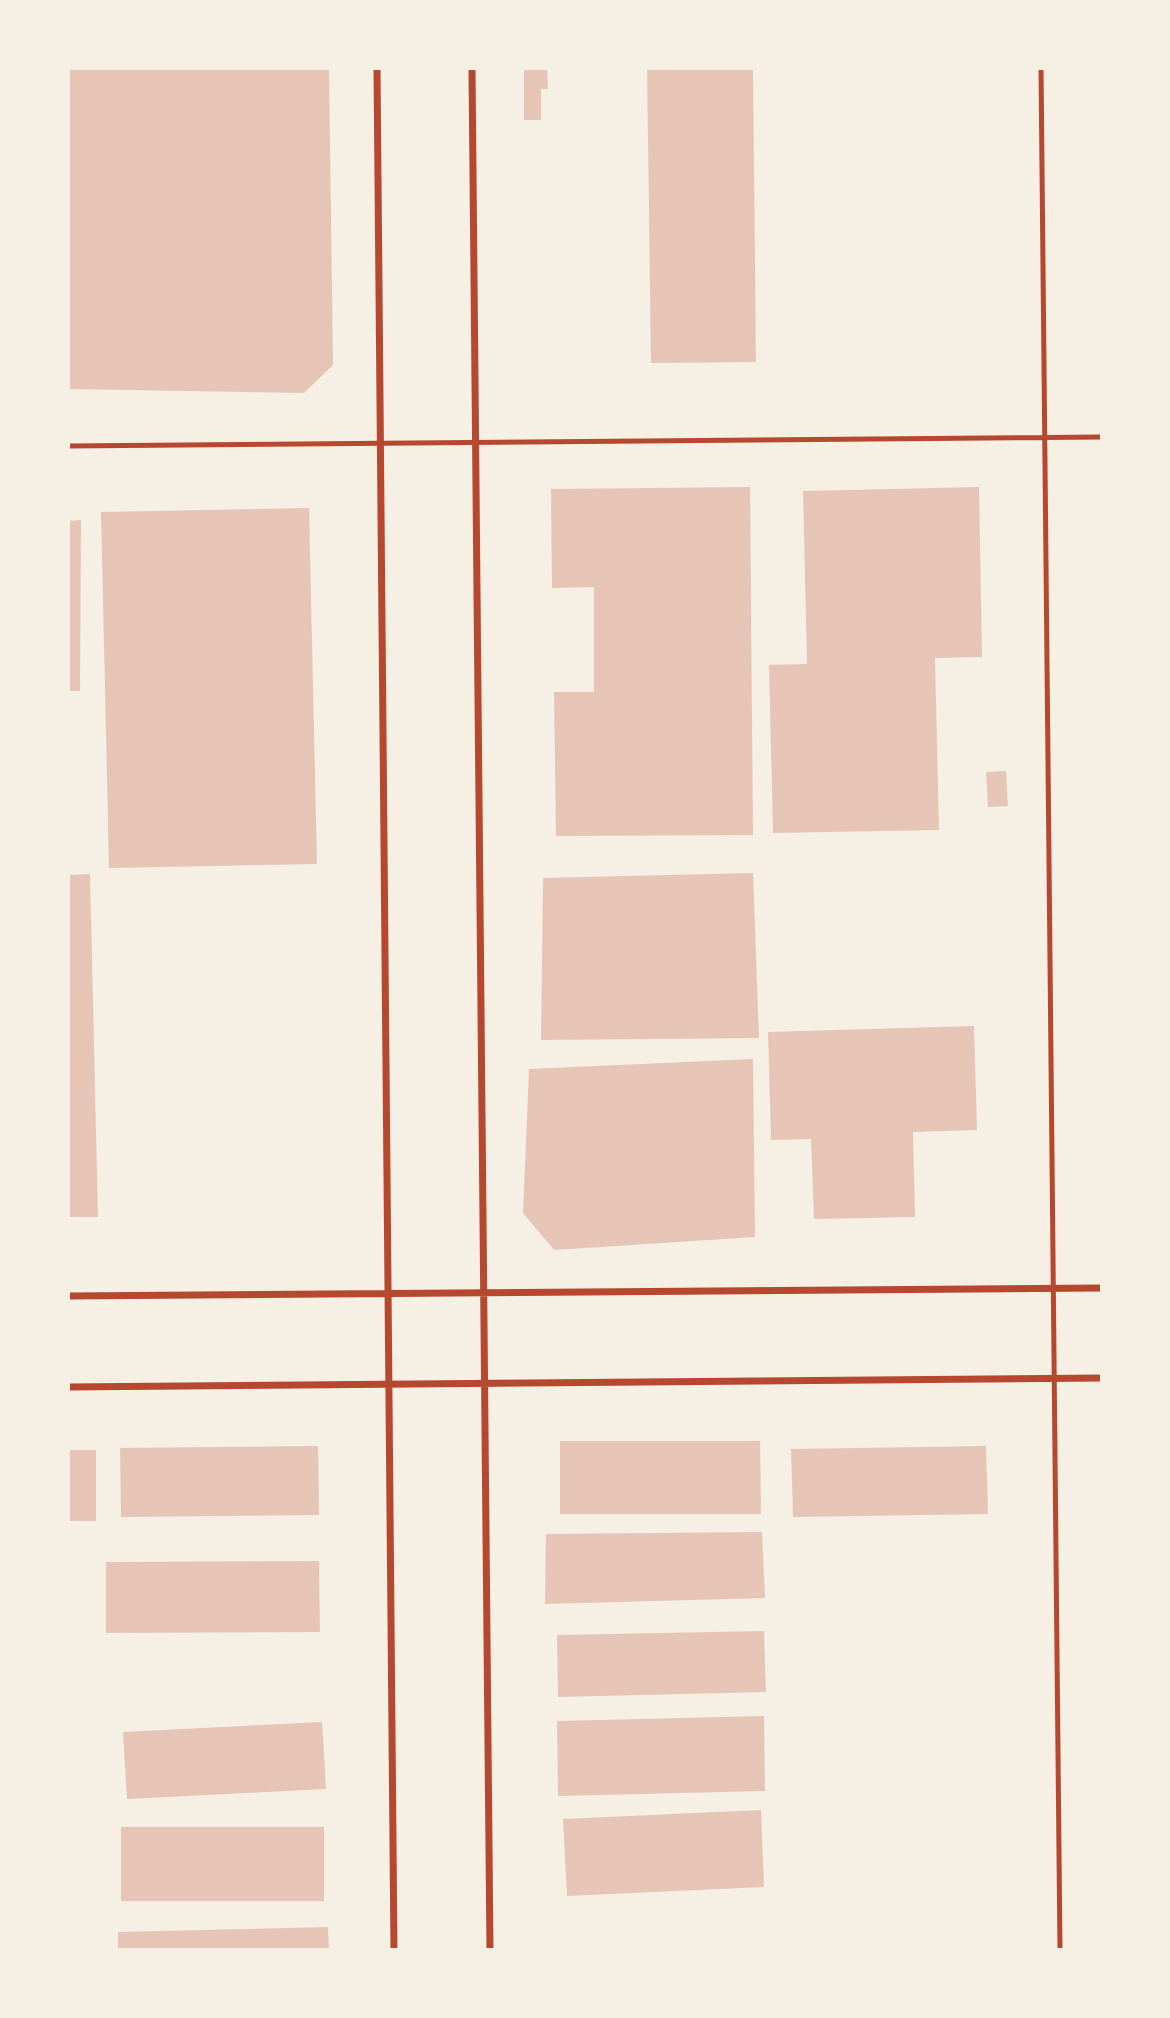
<!DOCTYPE html>
<style>
body{margin:0}
#map{position:relative;width:1170px;height:2018px;overflow:hidden;background:#f6efe4;font-family:"Titillium Web",sans-serif}
canvas{display:block}
.frame{position:absolute;inset:0;border:70px solid #f6efe4;pointer-events:none}
</style>
<div id="map">
<canvas width="1170" height="2018"></canvas>
<div class="frame"></div>
</div>
<script>
const c = document.querySelector('canvas').getContext('2d');
c.lineJoin = 'round';
function paint(path, color) {
  c.fillStyle = color;
  c.fill(path, 'evenodd');
}
function toPath(rows) {
  const path = new Path2D();
  for (const r of rows) {
    path.moveTo(r[0], r[1]);
    for (let i = 2; i < r.length; i += 2) path.lineTo(r[i], r[i + 1]);
  }
  return path;
}
function stroke(path, color, width, dash) {
  c.strokeStyle = color;
  c.lineWidth = width;
  c.lineCap = dash ? 'butt' : 'round';
  c.setLineDash(dash || []);
  c.stroke(path);
}
paint(toPath([
 [68,68,329,68,333,365,304,393,68,389],
 [524,68,547,68,548,89,541,89,541,120,524,120],
 [647,68,753,68,756,362,651,363],
 [750,487,753,835,556,836,554,692,594,692,594,587,552,588,551,489],
 [979,487,982,657,935,658,939,830,773,833,769,665,807,664,803,491],
 [309,508,317,864,109,868,101,512],
 [81,520,80,691,68,691,68,521],
 [1006,771,1008,806,988,807,986,772],
 [753,873,759,1038,541,1040,543,878],
 [90,874,98,1217,68,1217,68,875],
 [974,1026,977,1130,913,1132,915,1217,814,1219,811,1139,771,1140,768,1032],
 [753,1059,755,1237,554,1250,523,1213,529,1069],
 [560,1441,760,1441,761,1514,560,1514],
 [318,1446,319,1515,121,1517,120,1448],
 [986,1446,988,1514,793,1517,791,1449],
 [68,1450,96,1450,96,1521,68,1521],
 [762,1532,765,1598,545,1604,546,1534],
 [319,1561,320,1632,106,1633,106,1562],
 [764,1631,766,1692,558,1697,557,1635],
 [764,1716,765,1791,558,1796,557,1721],
 [322,1722,326,1789,127,1799,123,1732],
 [761,1810,764,1887,567,1896,563,1819],
 [121,1827,324,1827,324,1901,121,1901],
 [328,1927,329,1950,118,1950,118,1932]
]), '#e6c5b7');
stroke(toPath([
 [1041,68,1060,1950],
 [68,446,1102,437]
]), '#b5482f', 5);
stroke(toPath([
 [377,68,394,1950],
 [472,68,490,1950],
 [68,1296,1102,1288],
 [68,1387,1102,1378]
]), '#b5482f', 7);
</script>
